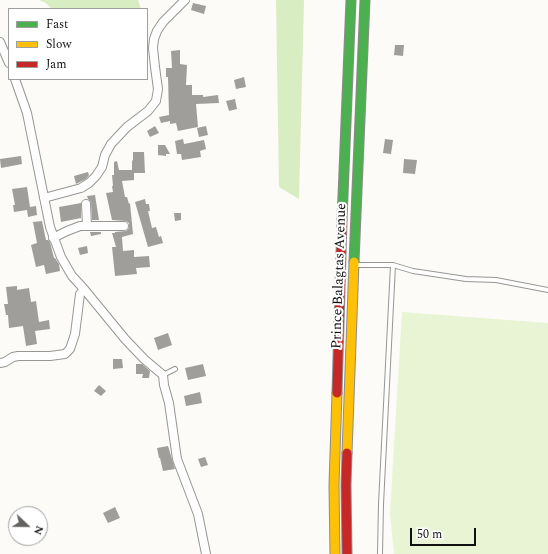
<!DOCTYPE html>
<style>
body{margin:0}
#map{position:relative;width:548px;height:554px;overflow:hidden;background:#fcfbf7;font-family:Spectral,serif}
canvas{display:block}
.legend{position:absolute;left:8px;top:8px;width:140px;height:72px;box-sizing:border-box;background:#fff;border:1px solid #9f9f9f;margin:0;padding:5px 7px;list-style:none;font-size:12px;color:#101010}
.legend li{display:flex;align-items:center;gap:8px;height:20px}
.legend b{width:20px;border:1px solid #9f9f9f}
.north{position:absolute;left:8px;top:506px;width:40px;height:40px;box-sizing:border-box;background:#fff;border:1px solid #9f9f9f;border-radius:50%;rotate:112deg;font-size:11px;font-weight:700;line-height:16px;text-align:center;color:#101010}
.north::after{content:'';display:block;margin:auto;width:14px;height:18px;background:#636261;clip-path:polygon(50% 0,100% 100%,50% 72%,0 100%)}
.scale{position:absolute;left:410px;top:528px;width:66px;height:18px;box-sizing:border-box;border:2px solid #101010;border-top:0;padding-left:5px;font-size:12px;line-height:14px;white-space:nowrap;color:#101010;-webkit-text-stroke:3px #fff;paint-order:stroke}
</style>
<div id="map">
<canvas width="548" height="554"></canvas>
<ul class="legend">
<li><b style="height:5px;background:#4caf50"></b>Fast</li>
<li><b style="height:5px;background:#ffc107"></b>Slow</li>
<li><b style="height:5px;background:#c62828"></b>Jam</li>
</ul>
<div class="north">N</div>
<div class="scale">50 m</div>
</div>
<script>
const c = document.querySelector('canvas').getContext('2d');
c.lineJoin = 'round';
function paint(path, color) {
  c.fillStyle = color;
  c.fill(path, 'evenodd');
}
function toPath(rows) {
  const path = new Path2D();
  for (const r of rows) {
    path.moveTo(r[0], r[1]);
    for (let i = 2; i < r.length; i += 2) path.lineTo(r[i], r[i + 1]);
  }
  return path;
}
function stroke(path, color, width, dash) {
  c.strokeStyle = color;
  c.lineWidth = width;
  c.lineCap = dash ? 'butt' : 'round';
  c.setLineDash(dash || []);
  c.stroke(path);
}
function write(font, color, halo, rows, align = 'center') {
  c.font = font + ' Spectral,serif';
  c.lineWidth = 4;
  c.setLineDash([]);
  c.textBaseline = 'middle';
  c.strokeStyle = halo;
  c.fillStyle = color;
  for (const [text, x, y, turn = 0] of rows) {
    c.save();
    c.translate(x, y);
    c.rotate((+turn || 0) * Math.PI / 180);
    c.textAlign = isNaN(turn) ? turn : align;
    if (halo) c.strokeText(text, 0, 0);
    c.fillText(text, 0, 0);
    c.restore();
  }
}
paint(toPath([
 [402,312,548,323,548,554,394,554,390,513]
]), '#e8f4d4');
paint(toPath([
 [39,0,138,0,141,9,52,9,46,3],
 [276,0,304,0,299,199,279,187]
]), '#d8edc2');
paint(toPath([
 [193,3,206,6,204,14,191,10],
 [395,45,404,45,403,56,394,55],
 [180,50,180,64,187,65,186,85,192,85,192,95,203,95,203,97,218,95,219,103,196,104,198,127,178,131,176,123,170,124,170,121,161,123,159,117,169,115,168,77,166,77,166,68,172,68,171,51],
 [244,77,246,87,236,89,234,80],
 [235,99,237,109,229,111,226,101],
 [155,126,159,133,150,137,147,131],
 [206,126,208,135,199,137,197,128],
 [183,139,184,144,204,140,206,149,200,151,201,157,182,160,181,154,177,154,175,141],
 [385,139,393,140,391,154,383,153],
 [158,145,165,145,170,154,166,154,166,156,158,155],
 [133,152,144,152,145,173,134,173,134,180,122,181,125,197,127,197,129,204,130,203,133,234,122,237,123,251,134,250,134,257,149,256,150,267,136,268,137,274,115,276,112,247,116,247,112,233,115,233,115,232,126,231,129,228,129,223,126,221,112,220,106,193,113,192,112,186,113,186,112,175,114,175,114,162,117,161,119,170,132,170,132,161,133,160],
 [21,156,22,164,1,168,0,159],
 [404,159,417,160,415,174,403,173],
 [88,172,89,175,86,179,76,184,74,176],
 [27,187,30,207,36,206,37,215,28,217,27,210,14,212,13,205,15,205,12,189],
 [95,195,99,220,92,220,91,203,90,201,88,199,87,196],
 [145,199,146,204,149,204,150,211,148,211,152,228,156,227,159,237,161,236,163,243,148,247,135,202],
 [81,203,81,218,61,222,59,207],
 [174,213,181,213,181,220,175,221],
 [42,221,46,240,48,240,50,242,54,258,55,258,59,264,60,271,46,274,44,265,36,267,31,245,37,243,33,222],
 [90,232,101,232,101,234,91,236],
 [87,246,88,253,80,255,78,248],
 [17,286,17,290,29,288,31,302,36,301,39,322,49,320,50,329,35,331,37,344,26,346,23,326,9,328,8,315,6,315,4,304,8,304,6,287],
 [168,333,172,345,158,350,154,338],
 [113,359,122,359,123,368,113,369],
 [136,364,142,364,150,371,149,378,142,378,143,374,136,374],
 [203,364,206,376,188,380,185,368],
 [99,385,106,391,101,396,94,391],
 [200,392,202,403,186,406,184,396],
 [168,446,175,469,163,471,160,458,159,458,157,448],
 [205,457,208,465,201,467,198,459],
 [115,507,120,518,108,523,103,513]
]), '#a09e9b');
const lane = toPath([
 [354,265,393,265,413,271,466,279,496,280,548,290],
 [163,375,175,369],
 [380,554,381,504,393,265]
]);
const street = toPath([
 [0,42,9,63],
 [15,79,27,113,50,227,61,257,72,276,84,289,125,339,144,359,163,375,164,385,169,403,177,459,198,514,206,554],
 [44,198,81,188,89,183,96,176,102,167,105,155,111,144,127,127,148,111,156,101,158,89,155,67,153,48,154,39,157,31,163,22,185,0],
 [86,204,87,226],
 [53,238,67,231,80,226,124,226],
 [0,363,5,362,13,357,18,356,50,356,65,354,70,349,75,334,80,294,84,289]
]);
const fast = toPath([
 [342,220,351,0],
 [354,262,365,0]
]);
const slow = toPath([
 [347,453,354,262],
 [335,554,334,485,337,393]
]);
const jam = toPath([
 [337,393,342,220],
 [347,554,346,485,347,453]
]);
stroke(lane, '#969694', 6);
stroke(street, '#969694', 10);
stroke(fast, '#8d8c8b', 11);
stroke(slow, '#8d8c8b', 11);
stroke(jam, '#8d8c8b', 11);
stroke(lane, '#fffefe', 4);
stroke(street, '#fffefe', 8);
stroke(fast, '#4caf50', 9);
stroke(slow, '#ffc107', 9);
stroke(jam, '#c62828', 9);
write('14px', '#101010', '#fff', [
 ["Prince Balagtas Avenue",340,276,-88]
]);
</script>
